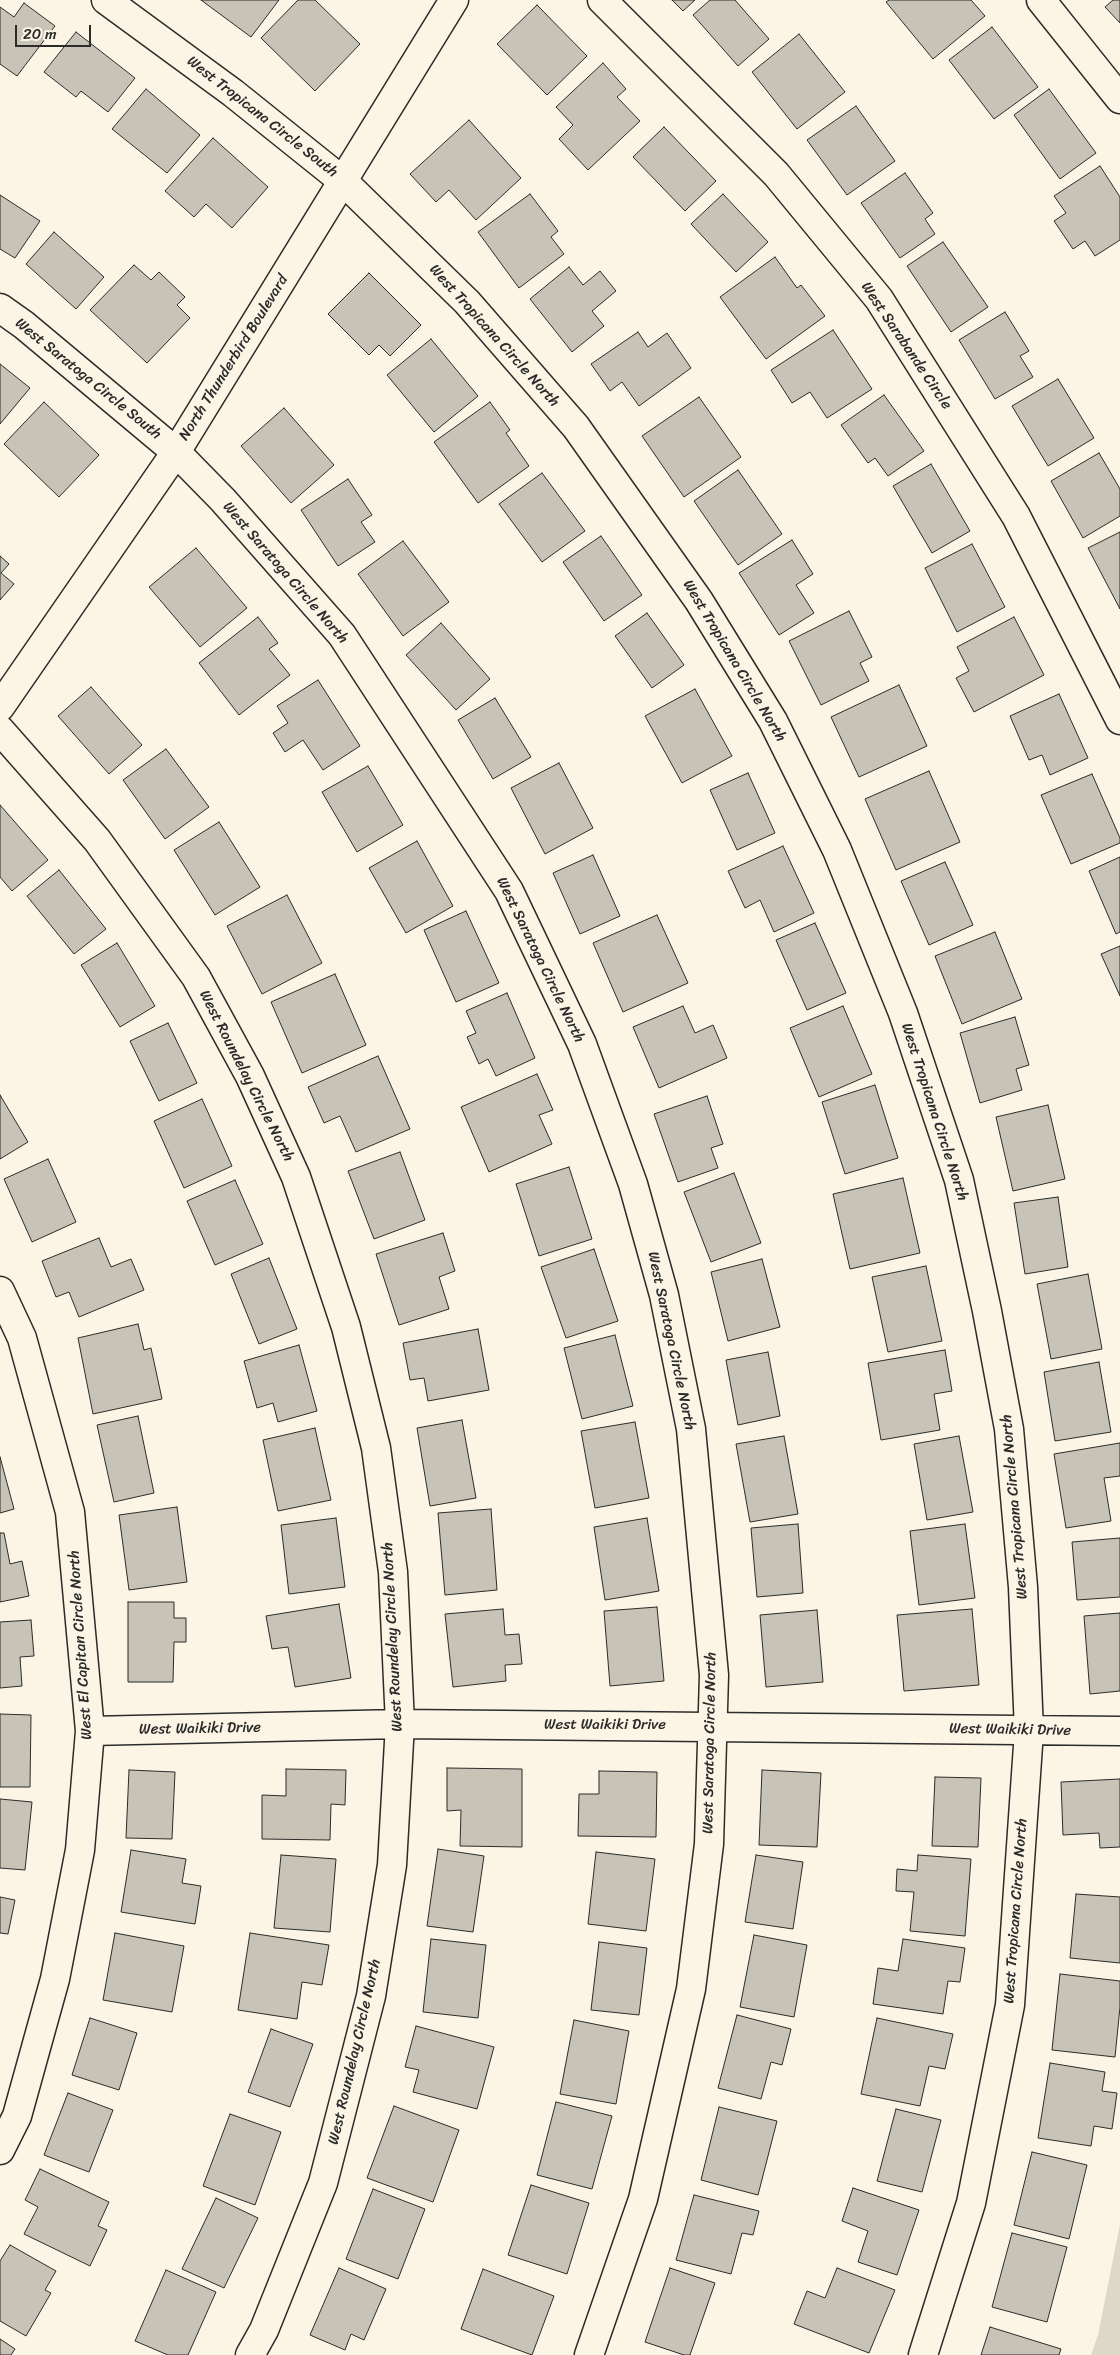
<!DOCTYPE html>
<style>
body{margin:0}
#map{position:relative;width:1120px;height:2355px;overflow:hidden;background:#fcf5e5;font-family:Sriracha,sans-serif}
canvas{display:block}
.scale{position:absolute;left:15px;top:25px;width:76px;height:22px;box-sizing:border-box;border:2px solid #2b2b2b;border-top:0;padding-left:6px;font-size:15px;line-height:18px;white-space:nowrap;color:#2b2b2b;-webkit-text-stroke:4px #fcf5e5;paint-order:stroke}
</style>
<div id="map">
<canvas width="1120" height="2355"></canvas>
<div class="scale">20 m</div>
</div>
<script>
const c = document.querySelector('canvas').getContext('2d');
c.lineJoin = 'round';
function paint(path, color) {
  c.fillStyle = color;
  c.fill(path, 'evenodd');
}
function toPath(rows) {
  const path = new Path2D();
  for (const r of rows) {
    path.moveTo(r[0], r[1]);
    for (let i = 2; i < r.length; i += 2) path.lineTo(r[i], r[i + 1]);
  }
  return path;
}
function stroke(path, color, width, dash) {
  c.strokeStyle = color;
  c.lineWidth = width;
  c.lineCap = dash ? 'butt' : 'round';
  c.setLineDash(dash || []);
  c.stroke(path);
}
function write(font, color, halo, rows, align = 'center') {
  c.font = font + ' Sriracha,sans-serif';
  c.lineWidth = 5;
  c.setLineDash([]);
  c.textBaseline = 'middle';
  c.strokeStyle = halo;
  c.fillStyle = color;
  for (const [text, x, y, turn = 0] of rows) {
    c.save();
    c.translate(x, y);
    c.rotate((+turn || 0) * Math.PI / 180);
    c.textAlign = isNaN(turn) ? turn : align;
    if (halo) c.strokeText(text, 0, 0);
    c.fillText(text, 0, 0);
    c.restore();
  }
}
paint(toPath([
 [1120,2224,1120,2355,1091,2355,1098,2335]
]), '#ded8ca');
const building = toPath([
 [201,0,279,0,251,37,201,0],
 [298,0,315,0,360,44,315,91,261,38,298,0],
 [672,0,695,0,683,11,672,0],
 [710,0,735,0,769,39,738,66,693,15,710,0],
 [889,0,971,0,985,16,933,59,886,2,889,0],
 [1113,0,1120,0,1120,23,1105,7,1113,0],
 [24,3,55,26,17,76,0,64,0,7,14,17,24,3],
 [537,5,587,56,547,95,497,44,537,5],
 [992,27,1038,87,994,119,949,60,992,27],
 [76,32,135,78,108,112,81,91,76,97,44,72,76,32],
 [799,34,845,92,797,129,752,72,799,34],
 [603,63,626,89,617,97,640,121,588,170,559,139,573,125,556,107,603,63],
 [146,89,200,135,167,173,112,129,146,89],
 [1049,89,1096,153,1060,179,1014,115,1049,89],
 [856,106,895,161,847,195,807,140,856,106],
 [469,120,521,178,476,220,449,190,436,202,410,174,469,120],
 [664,127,716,181,685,211,633,157,664,127],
 [213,138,268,187,232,228,206,204,194,217,165,191,213,138],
 [1100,166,1120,197,1120,240,1095,256,1085,241,1073,249,1054,221,1066,213,1054,196,1100,166],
 [905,173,933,213,925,219,935,234,900,258,861,203,905,173],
 [530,194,558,231,551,237,564,254,519,288,478,232,530,194],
 [723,194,768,242,736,272,691,224,723,194],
 [0,195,40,221,15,258,0,249,0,195],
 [54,232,104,277,76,309,26,264,54,232],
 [943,242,988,307,951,332,907,266,943,242],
 [775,257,797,288,801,285,825,316,766,359,720,297,775,257],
 [134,265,151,280,159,272,185,297,177,305,190,318,147,363,90,310,134,265],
 [569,267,583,285,600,271,616,291,592,311,604,326,572,352,530,299,569,267],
 [369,273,421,325,390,356,379,345,369,355,328,314,369,273],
 [1005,312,1029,351,1020,356,1033,377,995,399,959,340,1005,312],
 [833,330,872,389,827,418,810,392,792,403,771,370,833,330],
 [638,332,648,347,667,333,691,368,639,406,622,382,610,391,591,364,638,332],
 [431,339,478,396,434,432,387,375,431,339],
 [0,364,30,388,0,424,0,364],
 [1058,379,1094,438,1048,466,1012,406,1058,379],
 [884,395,924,451,888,476,875,458,868,463,841,425,884,395],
 [699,397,741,457,684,497,642,436,699,397],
 [44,402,99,455,59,497,4,444,44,402],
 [490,402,510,430,506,433,529,466,478,503,434,442,490,402],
 [284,408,334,465,291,503,241,446,284,408],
 [1099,453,1120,489,1120,516,1083,538,1051,481,1099,453],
 [931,464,970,531,932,553,893,486,931,464],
 [738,470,782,534,738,565,694,501,738,470],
 [542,473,585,531,542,562,499,504,542,473],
 [348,479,372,515,361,522,375,542,338,566,301,510,348,479],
 [1120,532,1120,609,1088,548,1120,532],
 [601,536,642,595,604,621,563,562,601,536],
 [792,540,813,574,796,585,814,613,779,635,739,573,792,540],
 [403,541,449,602,403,636,358,574,403,541],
 [972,544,1005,607,957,632,925,568,972,544],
 [196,548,247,608,200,647,149,587,196,548],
 [0,556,9,564,1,573,14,584,0,600,0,556],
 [849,611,872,657,860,663,869,681,821,705,789,641,849,611],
 [647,613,684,665,652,688,615,636,647,613],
 [258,617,278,643,269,649,290,675,239,715,199,663,258,617],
 [1014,617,1044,675,974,712,956,678,969,671,957,647,1014,617],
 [441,623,490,679,456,710,406,655,441,623],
 [318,680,360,746,323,770,303,740,285,752,273,733,288,723,277,706,318,680],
 [899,685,927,746,859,777,831,717,899,685],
 [91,687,142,745,109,774,58,716,91,687],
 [695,689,732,756,682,783,645,716,695,689],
 [1059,694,1088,758,1050,775,1042,755,1029,760,1010,716,1059,694],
 [495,698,531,757,493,779,458,720,495,698],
 [166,749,209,807,165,839,123,780,166,749],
 [559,763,593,828,545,854,511,788,559,763],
 [368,766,403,825,357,852,322,792,368,766],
 [929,771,960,842,896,870,865,799,929,771],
 [748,773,775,833,737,850,710,790,748,773],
 [1092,774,1120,838,1120,843,1071,864,1041,795,1092,774],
 [0,805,48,860,12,891,0,877,0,805],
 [219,822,260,887,215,915,174,850,219,822],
 [417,841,453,906,406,933,369,868,417,841],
 [783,846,814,913,774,932,760,900,745,908,728,871,783,846],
 [593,855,620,916,580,934,553,873,593,855],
 [1120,857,1120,932,1116,934,1089,871,1120,857],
 [945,862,973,925,929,945,901,881,945,862],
 [59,870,106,929,74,954,27,896,59,870],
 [287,895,322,963,262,994,227,926,287,895],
 [466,911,499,983,456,1002,424,930,466,911],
 [657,915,688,983,623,1012,593,943,657,915],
 [815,923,846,993,807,1010,776,940,815,923],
 [995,932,1022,999,962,1024,935,956,995,932],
 [117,943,155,1006,120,1027,81,965,117,943],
 [1120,946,1120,996,1101,954,1120,946],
 [335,974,366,1045,302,1073,271,1002,335,974],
 [507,993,535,1058,496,1076,488,1059,479,1064,467,1037,476,1033,466,1011,507,993],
 [683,1006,695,1033,713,1025,727,1058,659,1088,633,1027,683,1006],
 [843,1006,872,1074,819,1097,790,1028,843,1006],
 [1015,1017,1029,1065,1016,1069,1022,1090,980,1103,960,1033,1015,1017],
 [168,1023,197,1083,159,1101,130,1041,168,1023],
 [378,1056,410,1129,356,1152,340,1116,324,1123,308,1087,378,1056],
 [537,1074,553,1110,539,1115,552,1144,489,1172,461,1107,537,1074],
 [875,1085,898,1158,845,1174,822,1102,875,1085],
 [0,1095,28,1142,0,1159,0,1095],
 [707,1096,723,1144,711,1148,718,1168,678,1182,654,1114,707,1096],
 [202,1099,232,1166,184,1188,154,1121,202,1099],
 [1048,1105,1065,1179,1013,1191,996,1117,1048,1105],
 [400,1152,425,1220,374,1239,348,1171,400,1152],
 [48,1159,76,1222,32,1242,4,1179,48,1159],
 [569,1167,592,1239,539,1256,516,1184,569,1167],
 [734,1173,761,1243,711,1262,684,1192,734,1173],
 [903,1178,920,1253,850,1269,833,1194,903,1178],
 [235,1180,263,1244,215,1265,187,1201,235,1180],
 [1058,1197,1068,1267,1025,1274,1014,1203,1058,1197],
 [443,1233,455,1271,439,1277,449,1309,399,1325,376,1254,443,1233],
 [99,1238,111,1267,131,1259,144,1290,79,1317,69,1292,56,1297,42,1261,99,1238],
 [594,1249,618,1321,566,1338,541,1267,594,1249],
 [269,1258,297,1329,259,1344,231,1274,269,1258],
 [762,1259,780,1327,728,1341,711,1272,762,1259],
 [926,1266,942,1341,888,1352,872,1277,926,1266],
 [1088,1274,1102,1349,1051,1359,1037,1284,1088,1274],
 [138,1324,144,1350,151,1348,162,1399,93,1414,78,1338,138,1324],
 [478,1329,489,1390,428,1401,424,1378,410,1380,403,1343,478,1329],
 [615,1335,633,1406,582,1419,564,1348,615,1335],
 [299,1345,317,1411,278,1422,273,1403,257,1408,244,1361,299,1345],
 [945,1350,952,1391,934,1394,940,1430,881,1440,868,1363,945,1350],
 [768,1352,780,1416,738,1425,726,1360,768,1352],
 [1099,1362,1111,1432,1055,1441,1044,1372,1099,1362],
 [138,1416,154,1493,114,1502,97,1425,138,1416],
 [462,1420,476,1498,430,1506,417,1428,462,1420],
 [635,1422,649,1498,595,1508,581,1431,635,1422],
 [315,1428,331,1500,278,1511,263,1440,315,1428],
 [784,1436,798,1514,750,1522,736,1444,784,1436],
 [959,1436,973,1512,927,1520,914,1444,959,1436],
 [1120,1443,1120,1476,1104,1478,1111,1521,1066,1528,1054,1454,1120,1443],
 [0,1457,14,1509,0,1513,0,1457],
 [177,1507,187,1582,129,1590,119,1515,177,1507],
 [491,1509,497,1590,445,1595,438,1513,491,1509],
 [336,1518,345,1587,289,1594,281,1525,336,1518],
 [647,1518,659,1591,605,1600,594,1527,647,1518],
 [798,1524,803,1593,757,1597,751,1528,798,1524],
 [965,1524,975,1598,919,1605,910,1531,965,1524],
 [0,1533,4,1533,10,1564,22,1561,29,1596,0,1602,0,1533],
 [1120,1538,1120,1597,1077,1600,1072,1542,1120,1538],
 [128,1602,174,1602,174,1618,186,1618,186,1642,174,1642,173,1682,128,1682,128,1602],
 [339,1604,351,1678,295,1687,288,1647,272,1649,266,1616,339,1604],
 [657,1607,664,1681,610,1686,604,1611,657,1607],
 [503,1609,505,1635,519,1634,522,1664,505,1665,506,1681,453,1687,445,1614,503,1609],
 [972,1609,979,1685,904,1691,897,1615,972,1609],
 [817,1610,823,1682,766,1687,760,1615,817,1610],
 [1120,1613,1120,1691,1090,1694,1084,1616,1120,1613],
 [31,1620,34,1656,20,1657,22,1686,0,1688,0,1622,31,1620],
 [0,1714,31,1715,30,1787,0,1787,0,1714],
 [447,1768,522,1769,522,1847,460,1846,461,1810,447,1811,447,1768],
 [286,1769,346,1770,345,1805,331,1804,330,1840,262,1839,262,1795,286,1796,286,1769],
 [129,1770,175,1772,172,1839,126,1838,129,1770],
 [762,1770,821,1773,817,1847,759,1845,762,1770],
 [599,1771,657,1772,656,1837,578,1836,579,1794,599,1794,599,1771],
 [935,1777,981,1778,978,1847,932,1846,935,1777],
 [1120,1779,1120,1847,1100,1848,1099,1833,1063,1835,1061,1782,1120,1779],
 [0,1799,32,1802,25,1870,0,1868,0,1799],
 [438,1849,484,1856,473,1932,427,1926,438,1849],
 [131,1850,186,1859,182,1883,201,1886,195,1924,121,1912,131,1850],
 [596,1852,655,1859,646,1931,588,1924,596,1852],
 [281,1855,336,1859,330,1932,274,1928,281,1855],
 [756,1855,803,1862,793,1929,745,1922,756,1855],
 [918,1855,971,1859,965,1936,910,1931,914,1892,896,1891,897,1869,917,1871,918,1855],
 [1076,1894,1120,1897,1120,1963,1070,1958,1076,1894],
 [0,1897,15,1900,8,1934,0,1933,0,1897],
 [115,1933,184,1946,172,2012,103,2000,115,1933],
 [250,1933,329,1945,322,1985,302,1982,297,2019,238,2010,250,1933],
 [754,1935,807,1945,794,2017,740,2007,754,1935],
 [431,1939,486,1945,478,2018,423,2012,431,1939],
 [903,1939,965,1948,960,1982,948,1981,943,2014,873,2004,878,1968,898,1971,903,1939],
 [599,1942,647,1948,639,2015,591,2010,599,1942],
 [1060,1974,1120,1981,1120,2007,1115,2057,1052,2050,1060,1974],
 [737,2015,791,2029,782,2065,771,2062,761,2099,718,2088,737,2015],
 [90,2018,137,2033,119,2090,72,2075,90,2018],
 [877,2018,953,2034,945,2069,929,2066,920,2106,861,2094,877,2018],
 [574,2020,629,2031,616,2104,560,2094,574,2020],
 [416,2026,494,2047,477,2109,413,2092,419,2070,405,2067,416,2026],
 [271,2029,313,2044,290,2107,248,2092,271,2029],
 [1050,2063,1105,2072,1102,2091,1117,2093,1112,2129,1094,2126,1091,2146,1038,2138,1050,2063],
 [68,2093,113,2110,89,2172,44,2155,68,2093],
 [556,2102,612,2116,592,2189,537,2175,556,2102],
 [394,2106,459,2130,433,2202,367,2178,394,2106],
 [719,2107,777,2121,758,2195,701,2180,719,2107],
 [896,2109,941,2120,922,2192,877,2181,896,2109],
 [230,2114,281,2132,255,2205,203,2186,230,2114],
 [1032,2152,1087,2165,1069,2239,1014,2225,1032,2152],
 [40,2169,109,2202,98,2226,107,2230,90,2266,24,2234,38,2207,25,2200,40,2169],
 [531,2185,589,2203,567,2274,508,2255,531,2185],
 [853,2188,919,2210,897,2275,858,2262,868,2231,842,2221,853,2188],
 [373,2189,425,2209,398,2279,346,2259,373,2189],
 [694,2195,759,2211,753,2235,742,2233,731,2274,676,2260,694,2195],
 [216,2198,258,2218,224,2288,182,2269,216,2198],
 [1012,2233,1067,2247,1047,2322,992,2307,1012,2233],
 [10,2245,56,2271,45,2290,51,2293,26,2336,0,2321,0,2261,10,2245],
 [339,2268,386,2289,364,2340,351,2334,345,2350,310,2335,339,2268],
 [670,2268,715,2283,690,2355,684,2355,645,2342,670,2268],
 [837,2268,895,2290,869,2353,794,2324,807,2291,825,2298,837,2268],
 [483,2269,554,2296,532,2355,461,2329,483,2269],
 [166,2270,216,2292,188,2355,168,2355,135,2341,166,2270],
 [990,2327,1061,2349,1059,2355,981,2355,990,2327],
 [0,2339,15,2349,11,2355,0,2355,0,2339]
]);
paint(building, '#c8c3b7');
stroke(building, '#2b2b2b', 1);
const street = toPath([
 [106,0,233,93,344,182,467,302,576,427,699,601,773,721,837,850,903,1013,959,1180,987,1311,1009,1429,1023,1587,1029,1731,1010,2005,971,2203,923,2355],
 [602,0,776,174,879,299,1016,516,1120,720],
 [1041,0,1120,99],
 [0,308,24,325,176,452,223,500,342,635,509,891,582,1044,633,1184,664,1295,691,1429,714,1675,709,1844,691,1989,643,2199,589,2355],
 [0,730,97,840,196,977,250,1076,296,1177,346,1327,376,1448,393,1572,400,1724,392,1865,371,1996,323,2183,264,2330,250,2355],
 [0,1291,22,1338,70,1512,90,1731,80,1850,55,1979,17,2116,0,2150],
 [90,1731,400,1724,1120,1731]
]);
const secondary = toPath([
 [0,707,176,452,454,0]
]);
stroke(street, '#2b2b2b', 31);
stroke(secondary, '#2b2b2b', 31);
stroke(street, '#fcf5e5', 28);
stroke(secondary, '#fcf5e5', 28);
write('15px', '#2b2b2b', '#fcf5e5', [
 ["West Tropicana Circle South",262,117,38],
 ["West Tropicana Circle North",494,336,48],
 ["West Sarabande Circle",906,346,56],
 ["North Thunderbird Boulevard",234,358,-58],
 ["West Saratoga Circle South",88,379,39],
 ["West Saratoga Circle North",285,573,49],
 ["West Tropicana Circle North",734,661,59],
 ["West Saratoga Circle North",540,960,64],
 ["West Roundelay Circle North",246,1076,63],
 ["West Tropicana Circle North",934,1112,72],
 ["West Saratoga Circle North",671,1341,78],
 ["West Tropicana Circle North",1015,1507,-95],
 ["West Roundelay Circle North",393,1637,-93],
 ["West El Capitan Circle North",81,1645,-94],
 ["West Waikiki Drive",605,1725],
 ["West Waikiki Drive",200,1729,-1],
 ["West Waikiki Drive",1010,1730,1],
 ["West Saratoga Circle North",710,1743,-89],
 ["West Tropicana Circle North",1016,1911,-86],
 ["West Roundelay Circle North",355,2052,-77]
]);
</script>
